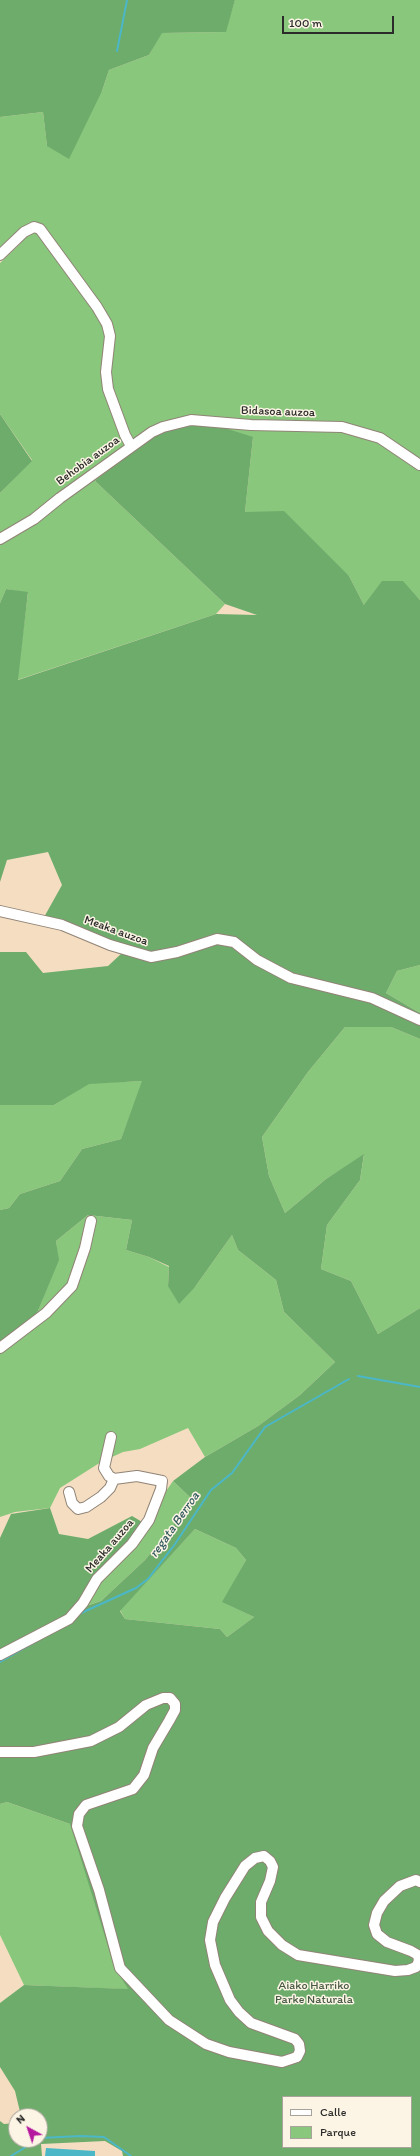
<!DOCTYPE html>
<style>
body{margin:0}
#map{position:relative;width:420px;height:2156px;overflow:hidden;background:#f5ddc1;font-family:Itim,sans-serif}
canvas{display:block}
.legend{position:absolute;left:282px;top:2096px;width:130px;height:52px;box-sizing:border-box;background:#fcf5e5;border:1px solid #a8a49b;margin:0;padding:5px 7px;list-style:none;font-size:12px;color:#2b2b2b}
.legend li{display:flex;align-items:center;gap:8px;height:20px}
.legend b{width:20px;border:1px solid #a8a49b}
.north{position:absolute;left:8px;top:2108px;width:40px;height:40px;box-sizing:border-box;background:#fcf5e5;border:1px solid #a8a49b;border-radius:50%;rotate:320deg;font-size:11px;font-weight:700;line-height:16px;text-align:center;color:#2b2b2b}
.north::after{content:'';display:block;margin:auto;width:14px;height:18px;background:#b5179e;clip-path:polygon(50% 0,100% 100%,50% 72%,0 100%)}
.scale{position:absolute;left:282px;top:16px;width:112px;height:18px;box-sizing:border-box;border:2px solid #2b2b2b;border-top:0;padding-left:5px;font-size:12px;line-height:14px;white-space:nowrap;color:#2b2b2b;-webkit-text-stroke:3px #fcf5e5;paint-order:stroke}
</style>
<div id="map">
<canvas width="420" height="2156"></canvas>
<ul class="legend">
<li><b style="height:5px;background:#fff"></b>Calle</li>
<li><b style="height:11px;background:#89c77d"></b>Parque</li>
</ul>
<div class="north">N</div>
<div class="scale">100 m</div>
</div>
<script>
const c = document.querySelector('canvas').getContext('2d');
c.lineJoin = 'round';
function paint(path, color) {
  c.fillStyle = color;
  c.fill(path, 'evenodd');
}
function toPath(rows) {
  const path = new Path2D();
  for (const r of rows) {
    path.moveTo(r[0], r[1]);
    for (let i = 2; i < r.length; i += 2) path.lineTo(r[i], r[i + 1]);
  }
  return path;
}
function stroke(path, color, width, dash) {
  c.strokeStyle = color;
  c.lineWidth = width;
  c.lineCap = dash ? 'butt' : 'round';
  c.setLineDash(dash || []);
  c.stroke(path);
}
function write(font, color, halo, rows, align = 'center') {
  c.font = font + ' Itim,sans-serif';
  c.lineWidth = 3;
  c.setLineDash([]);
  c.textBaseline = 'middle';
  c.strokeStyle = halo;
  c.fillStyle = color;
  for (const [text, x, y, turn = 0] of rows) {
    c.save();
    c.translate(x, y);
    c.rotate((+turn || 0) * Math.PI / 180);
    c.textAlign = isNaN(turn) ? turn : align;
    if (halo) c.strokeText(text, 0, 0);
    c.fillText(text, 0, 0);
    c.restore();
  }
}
paint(toPath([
 [235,0,420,0,420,600,403,582,364,605,349,576,245,512,253,437,95,481,225,604,216,614,17,680,28,593,6,589,0,603,0,493,32,460,0,414,0,263,23,241,0,260,0,117,43,112,47,146,102,91,109,70,149,55,161,33,225,32],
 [420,965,420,1013,386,993,397,971],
 [345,1027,391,1027,420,1039,420,1308,378,1334,351,1281,321,1269,327,1225,360,1180,364,1155,326,1179,285,1213,269,1176,262,1137,308,1072],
 [143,1081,121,1139,82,1149,60,1181,20,1194,9,1208,0,1210,0,1105,54,1105,89,1083],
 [88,1215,132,1220,126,1250,149,1257,169,1267,168,1286,195,1287,232,1235,238,1250,276,1280,284,1312,335,1362,300,1395,258,1426,205,1457,188,1428,140,1449,123,1452,101,1462,60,1488,50,1508,15,1512,0,1517,0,1341,35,1318,58,1260,56,1241],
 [173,1481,193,1500,145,1560,101,1601,79,1608,95,1575,144,1523],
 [195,1529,236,1548,246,1560,223,1602,254,1617,227,1637,220,1629,125,1619,120,1610],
 [7,1802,70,1824,420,1896,420,2156,273,2156,121,1989,24,1985,0,1935,0,1804],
 [283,2097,411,2097,411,2147,283,2147]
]), '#89c77d');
paint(toPath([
 [0,0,235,0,226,32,162,33,149,55,109,70,102,91,69,159,47,146,43,112,0,117],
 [0,414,32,461,0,493],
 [187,416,253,437,245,512,284,511,349,576,364,605,382,581,403,581,420,600,420,965,397,971,386,993,420,1013,420,1039,391,1027,345,1027,308,1072,262,1137,269,1176,285,1213,326,1179,364,1154,360,1180,327,1225,321,1269,351,1281,378,1334,420,1308,420,2156,123,2156,122,2151,105,2141,41,2144,42,2156,0,2156,0,2121,4,2124,16,2123,16,2140,40,2140,40,2116,21,2116,15,2091,0,2067,0,2003,24,1985,128,1989,114,1966,70,1824,7,1802,0,1804,0,1538,11,1514,50,1508,59,1534,88,1539,132,1516,144,1523,95,1575,80,1608,101,1601,145,1560,193,1500,173,1481,205,1457,258,1426,300,1395,335,1362,284,1312,276,1280,238,1250,232,1235,195,1287,179,1304,168,1286,169,1266,149,1257,126,1250,132,1220,88,1215,56,1241,59,1260,35,1318,0,1341,0,1210,9,1208,20,1194,60,1181,82,1149,121,1139,142,1081,89,1084,54,1105,0,1105,0,952,26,952,43,973,108,966,122,953,43,919,62,885,48,852,7,860,0,882,0,603,6,589,28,592,18,680,216,614,257,615,225,604,95,481,128,454],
 [195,1529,236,1548,246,1560,222,1602,254,1617,227,1637,220,1629,125,1619,120,1611],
 [283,2097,411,2097,411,2147,283,2147]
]), '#6eac6c');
paint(toPath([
 [46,2148,95,2151,95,2156,45,2156]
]), '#4bb7c7');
stroke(toPath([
 [117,51,127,0],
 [358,1376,420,1387],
 [79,1614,136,1588,148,1579,175,1544,211,1490,232,1473,265,1427,349,1379],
 [0,1662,44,1637],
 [40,2138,81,2136,104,2137,131,2156],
 [11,2156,37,2140]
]), '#4bb7c7', 2);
const minor = toPath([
 [0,255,24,232,34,227,40,229,97,307,107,324,110,336,106,372,108,389,125,435,131,446],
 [0,539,34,519,60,498,152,432,163,427,191,420,251,425,342,427,380,438,420,465],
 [0,911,62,925,110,945,151,957,177,952,217,939,234,942,257,960,291,978,372,998,420,1020],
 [0,1348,46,1313,72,1286,85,1248,91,1221],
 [69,1492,72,1503,78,1509,86,1507,101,1497,110,1488,114,1479],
 [0,1655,69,1619,83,1603,97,1579,132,1544,149,1520,161,1489,162,1481,137,1476,114,1479,109,1476,104,1468,111,1437],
 [0,1752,34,1752,91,1741,119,1727,146,1705,163,1698,170,1698,175,1704,175,1710,169,1721,153,1748,144,1775,133,1789,86,1805,79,1814,77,1826,99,1890,120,1968,169,2020,206,2044,229,2052,282,2062,297,2057,300,2051,299,2044,295,2039,251,2023,239,2012,230,2000,215,1965,210,1940,213,1922,225,1898,245,1866,255,1858,264,1856,270,1861,273,1867,270,1881,261,1902,261,1917,268,1931,282,1945,298,1955,395,1971,408,1970,416,1967,419,1961,418,1955,411,1951,387,1942,377,1934,374,1925,377,1913,384,1901,400,1886,416,1880,420,1882]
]);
stroke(minor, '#908476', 12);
stroke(minor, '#fff', 10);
write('12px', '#2b2b2b', '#fcf5e5', [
 ["Bidasoa auzoa",278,412,2],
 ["Behobia auzoa",88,461,-36],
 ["Meaka auzoa",116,931,20],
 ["Meaka auzoa",110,1546,-49]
]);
write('12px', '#475a44', '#fcf5e5', [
 ["Aiako Harriko",314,1986],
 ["Parke Naturala",314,2000]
]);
write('italic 13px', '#365c62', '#fcf5e5', [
 ["regata Berroa",175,1525,-55]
]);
</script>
